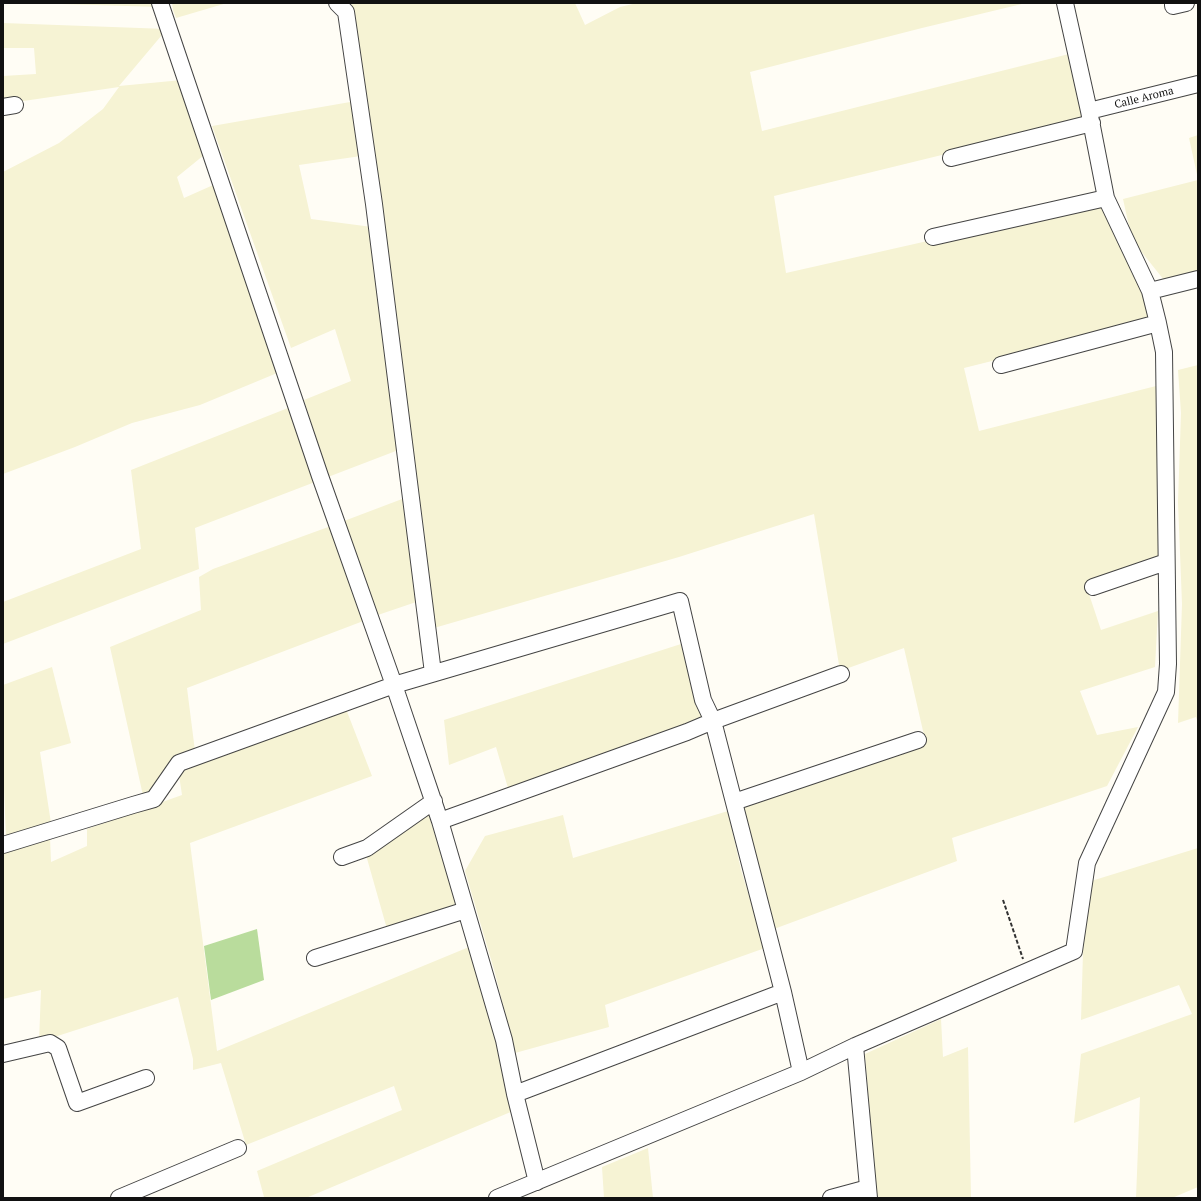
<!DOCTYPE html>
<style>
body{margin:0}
#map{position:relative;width:1201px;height:1201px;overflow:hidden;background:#fffdf5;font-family:"PT Serif",serif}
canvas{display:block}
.frame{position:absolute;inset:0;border:4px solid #111;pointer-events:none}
</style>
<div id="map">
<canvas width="1201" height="1201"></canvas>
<div class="frame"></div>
</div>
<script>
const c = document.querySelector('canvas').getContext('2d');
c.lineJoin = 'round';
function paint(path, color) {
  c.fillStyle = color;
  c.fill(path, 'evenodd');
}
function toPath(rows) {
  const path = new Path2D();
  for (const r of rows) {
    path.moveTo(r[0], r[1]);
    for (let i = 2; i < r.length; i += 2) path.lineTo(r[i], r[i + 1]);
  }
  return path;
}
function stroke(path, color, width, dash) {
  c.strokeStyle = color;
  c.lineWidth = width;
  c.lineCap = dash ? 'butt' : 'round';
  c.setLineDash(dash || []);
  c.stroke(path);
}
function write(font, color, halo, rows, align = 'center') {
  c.font = font + ' "PT Serif",serif';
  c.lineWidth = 4;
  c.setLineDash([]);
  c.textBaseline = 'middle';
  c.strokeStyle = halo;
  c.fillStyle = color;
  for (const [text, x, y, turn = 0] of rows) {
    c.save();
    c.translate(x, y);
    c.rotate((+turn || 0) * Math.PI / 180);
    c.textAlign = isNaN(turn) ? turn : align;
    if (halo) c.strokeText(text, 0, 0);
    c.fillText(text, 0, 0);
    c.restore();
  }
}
paint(toPath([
 [28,3,159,3,160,7],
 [172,3,227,3,176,18,173,10],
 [359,3,575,3,585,25,620,7,637,3,1026,3,922,28,750,72,762,131,1073,53,1085,120,774,196,786,273,1100,202,1145,294,1152,321,964,368,979,431,1160,385,1160,559,1086,585,1101,630,1158,611,1155,667,1080,691,1097,735,1138,727,1107,786,952,838,957,861,774,929,742,806,926,744,904,648,840,671,814,514,679,557,434,628,423,521,404,416,347,5],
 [3,23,167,29,119,86,182,80,209,151,177,177,184,198,220,182,282,371,200,405,132,423,75,447,3,474,3,172,59,143,103,109,119,87,3,104,3,76,36,74,34,48,3,48],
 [356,101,361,156,299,165,311,219,372,227,401,449,328,477,304,400,351,381,335,329,291,348,212,126],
 [1198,135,1198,179,1189,138],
 [1198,180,1198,271,1164,280,1132,240,1123,199],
 [1198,365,1198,723,1196,717,1178,723,1182,604,1178,502,1181,413,1178,370],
 [288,408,315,482,195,528,199,569,3,644,3,602,141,549,131,470],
 [410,496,422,600,375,616,344,521],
 [331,526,366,620,187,688,195,751,144,800,110,647,201,610,199,577,213,569],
 [681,644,702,719,508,788,496,747,449,765,444,720],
 [52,667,71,743,40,752,51,823,6,838,4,788,3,788,3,685],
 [346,709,372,776,190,843,217,1051,469,947,497,1044,513,1111,306,1198,262,1198,264,1197,257,1171,402,1110,394,1086,246,1145,221,1063,193,1070,193,1059,178,997,39,1042,41,990,3,999,3,851,50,837,51,862,87,846,87,829,182,795,179,775,186,765],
 [728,811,741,870,765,948,605,1005,609,1027,515,1053,495,973,465,871,485,836,563,815,573,858],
 [428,812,456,904,387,929,366,855],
 [1198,848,1198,1187,1172,1198,1136,1198,1140,1097,1074,1123,1081,1054,1192,1014,1179,985,1081,1020,1083,952,1088,882],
 [941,1019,943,1057,968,1047,971,1198,876,1198,865,1054],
 [648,1148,653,1198,604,1198,602,1167]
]), '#f6f3d4');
paint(toPath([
 [257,929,264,980,211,1000,204,946]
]), '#b9dc9c');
const minor = toPath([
 [160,3,320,476,394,685,440,821,504,1040,515,1094,537,1182],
 [337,3,346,12,374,204,433,673],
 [1173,3,1173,6,1186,3],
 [3,107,15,105],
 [1089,111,1198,84],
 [951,158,1092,123],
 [933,237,1106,198],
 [1150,291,1198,279],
 [1001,365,1158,323],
 [1093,587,1166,562],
 [734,802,918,740],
 [440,821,687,732,713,721,841,674],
 [3,845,133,805,154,799,179,763,394,685,680,601,703,700,713,721,783,992,801,1072],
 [342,857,367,848,434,801],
 [315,958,466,910],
 [855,1046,869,1198],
 [3,1054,50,1043,58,1048,77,1103,146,1078],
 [515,1094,783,992],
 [119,1198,238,1148],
 [497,1198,801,1072,855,1046,1074,951,1087,863,1166,692,1168,664,1164,352,1158,323,1150,291,1106,198,1089,111,1065,3],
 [831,1198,868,1188]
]);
stroke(minor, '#444', 18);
stroke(toPath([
 [1003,900,1023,959]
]), '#333', 2, [4, 2]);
stroke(minor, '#fff', 16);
write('11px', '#111', '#fff', [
 ["Calle Aroma",1144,98,-14]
]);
</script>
